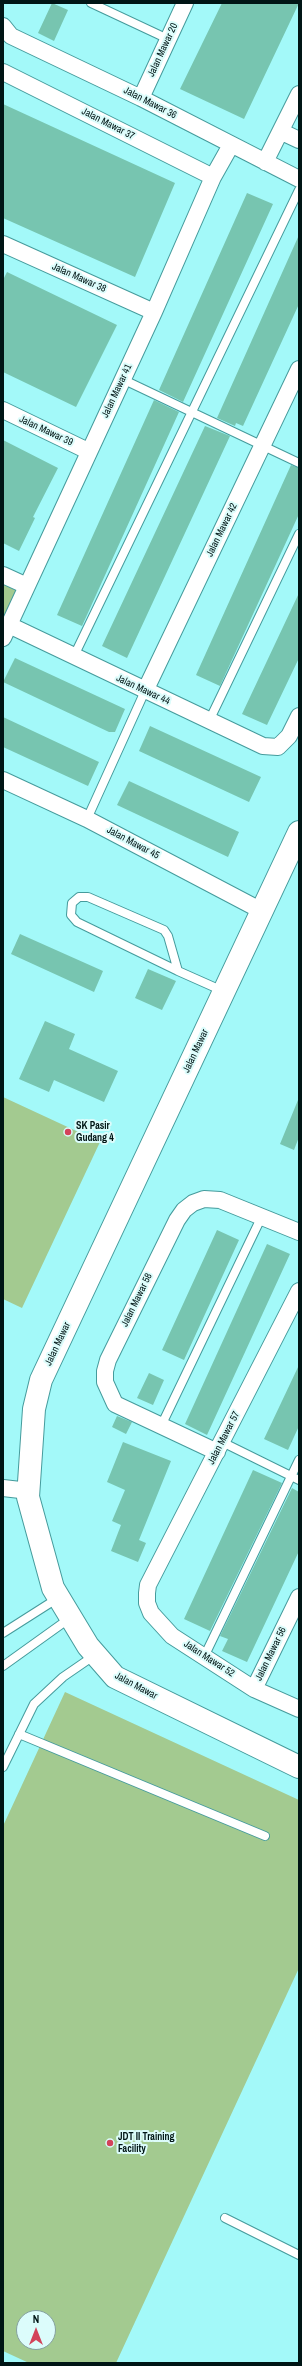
<!DOCTYPE html>
<style>
body{margin:0}
#map{position:relative;width:302px;height:2366px;overflow:hidden;background:#a3f9f9;font-family:"Archivo Narrow",sans-serif}
canvas{display:block}
.frame{position:absolute;inset:0;border:4px solid #001515;pointer-events:none}
.north{position:absolute;left:16px;top:2310px;width:40px;height:40px;box-sizing:border-box;background:#dcfcfb;border:1px solid #84a09f;border-radius:50%;rotate:0deg;font-size:11px;font-weight:700;line-height:16px;text-align:center;color:#001515}
.north::after{content:'';display:block;margin:auto;width:14px;height:18px;background:#d3435a;clip-path:polygon(50% 0,100% 100%,50% 72%,0 100%)}
</style>
<div id="map">
<canvas width="302" height="2366"></canvas>
<div class="frame"></div>
<div class="north">N</div>
</div>
<script>
const c = document.querySelector('canvas').getContext('2d');
c.lineJoin = 'round';
function paint(path, color) {
  c.fillStyle = color;
  c.fill(path, 'evenodd');
}
function toPath(rows) {
  const path = new Path2D();
  for (const r of rows) {
    path.moveTo(r[0], r[1]);
    for (let i = 2; i < r.length; i += 2) path.lineTo(r[i], r[i + 1]);
  }
  return path;
}
function stroke(path, color, width, dash) {
  c.strokeStyle = color;
  c.lineWidth = width;
  c.lineCap = dash ? 'butt' : 'round';
  c.setLineDash(dash || []);
  c.stroke(path);
}
function write(font, color, halo, rows, align = 'center') {
  c.font = font + ' "Archivo Narrow",sans-serif';
  c.lineWidth = 4;
  c.setLineDash([]);
  c.textBaseline = 'middle';
  c.strokeStyle = halo;
  c.fillStyle = color;
  for (const [text, x, y, turn = 0] of rows) {
    c.save();
    c.translate(x, y);
    c.rotate((+turn || 0) * Math.PI / 180);
    c.textAlign = isNaN(turn) ? turn : align;
    if (halo) c.strokeText(text, 0, 0);
    c.fillText(text, 0, 0);
    c.restore();
  }
}
paint(toPath([
 [3,584,17,591,3,623],
 [3,1097,100,1142,22,1308,3,1299],
 [65,1692,299,1800,299,1968,116,2363,29,2363,3,2351,3,1826],
 [24,2318,48,2318,48,2342,24,2342]
]), '#a3ca90');
paint(toPath([
 [52,3,68,10,54,41,38,33],
 [222,3,299,3,244,119,180,89],
 [3,104,175,183,135,277,3,218],
 [247,193,273,204,183,402,159,390],
 [299,235,299,304,243,426,236,423,235,426,217,418],
 [7,272,117,325,76,407,3,372,3,280],
 [154,400,179,412,82,626,57,615],
 [205,426,230,436,127,658,102,646],
 [3,440,58,468,33,517,35,518,19,551,3,543],
 [291,465,299,468,299,514,220,686,196,675],
 [299,593,299,658,267,725,242,714],
 [15,658,125,709,115,732,109,732,3,682],
 [3,717,99,762,88,786,3,747],
 [150,726,261,777,249,802,139,751],
 [129,781,239,832,228,857,117,805],
 [20,934,103,971,94,992,11,954],
 [148,969,176,981,162,1010,135,998],
 [45,1021,75,1034,69,1049,118,1071,104,1102,54,1080,49,1092,19,1079],
 [298,1100,299,1137,294,1150,280,1144],
 [217,1230,239,1240,184,1360,162,1350],
 [267,1244,290,1254,207,1435,185,1424],
 [299,1365,299,1426,288,1450,264,1439],
 [149,1373,164,1380,153,1405,137,1398],
 [117,1416,132,1422,126,1434,112,1427],
 [123,1442,171,1461,139,1540,146,1543,138,1562,111,1551,121,1525,112,1521,125,1490,107,1482],
 [253,1470,282,1483,210,1631,184,1619],
 [292,1488,299,1492,299,1551,247,1662,222,1651,228,1639,220,1636]
]), '#77c5b0');
const lane = toPath([
 [91,3,168,39],
 [122,379,299,463],
 [74,656,299,190],
 [209,721,299,534],
 [87,819,145,691],
 [178,971,168,936,164,930,88,897,79,897,72,903,71,915,77,922,178,971,223,991],
 [161,1426,262,1216],
 [222,1442,299,1480],
 [3,1633,58,1598],
 [204,1657,299,1460],
 [3,1666,70,1618],
 [19,1734,265,1836],
 [3,1767,34,1704,63,1677,95,1655],
 [225,2218,299,2255]
]);
const street = toPath([
 [3,26,11,36,141,98,299,179],
 [3,72,213,177],
 [141,98,185,3],
 [282,132,299,140],
 [265,162,299,94],
 [3,244,154,312],
 [3,410,88,451],
 [3,575,27,586],
 [9,625,263,746,278,747,289,736,299,716],
 [3,638,154,312,213,177,231,145],
 [145,691,299,369],
 [3,780,87,819,262,911],
 [299,1291,148,1585,147,1593,147,1603,151,1613,172,1636,254,1689,299,1709],
 [217,1452,115,1404,105,1382,105,1371,108,1360,177,1220,184,1210,193,1203,204,1199,220,1200,299,1232],
 [3,1488,29,1491],
 [254,1689,299,1597]
]);
const secondary = toPath([
 [299,832,41,1380,34,1409,28,1497,53,1588,88,1646,115,1677,299,1767]
]);
stroke(lane, '#459b9c', 10);
stroke(street, '#459b9c', 18);
stroke(secondary, '#459b9c', 24);
stroke(lane, '#fff', 8);
stroke(street, '#fff', 16);
stroke(secondary, '#fff', 22);
for (const [x, y, r, color] of [
 [68,1132,4,"#d3435a"],
 [110,2143,4,"#d3435a"]
]) {
  const dot = new Path2D();
  dot.arc(x, y, r, 0, 2 * Math.PI);
  c.fillStyle = color;
  c.fill(dot);
  stroke(dot, '#dcfcfb', 1.5);
}
write('10px', '#001515', '#dcfcfb', [
 ["Jalan Mawar 20",163,50,-65],
 ["Jalan Mawar 36",150,103,27],
 ["Jalan Mawar 37",108,124,27],
 ["Jalan Mawar 38",79,278,24],
 ["Jalan Mawar 41",117,391,-65],
 ["Jalan Mawar 39",46,431,25],
 ["Jalan Mawar 42",222,530,-64],
 ["Jalan Mawar 44",143,690,25],
 ["Jalan Mawar 45",133,843,28],
 ["Jalan Mawar",196,1051,-65],
 ["Jalan Mawar 58",137,1300,-64],
 ["Jalan Mawar",58,1344,-65],
 ["Jalan Mawar 57",224,1438,-63],
 ["Jalan Mawar 56",271,1654,-64],
 ["Jalan Mawar 52",209,1659,33],
 ["Jalan Mawar",136,1686,28]
]);
write('bold 10px', '#001515', '#dcfcfb', [
 ["SK Pasir",76,1126],
 ["Gudang 4",76,1138],
 ["JDT II Training",118,2137],
 ["Facility",118,2149]
], 'left');
</script>
